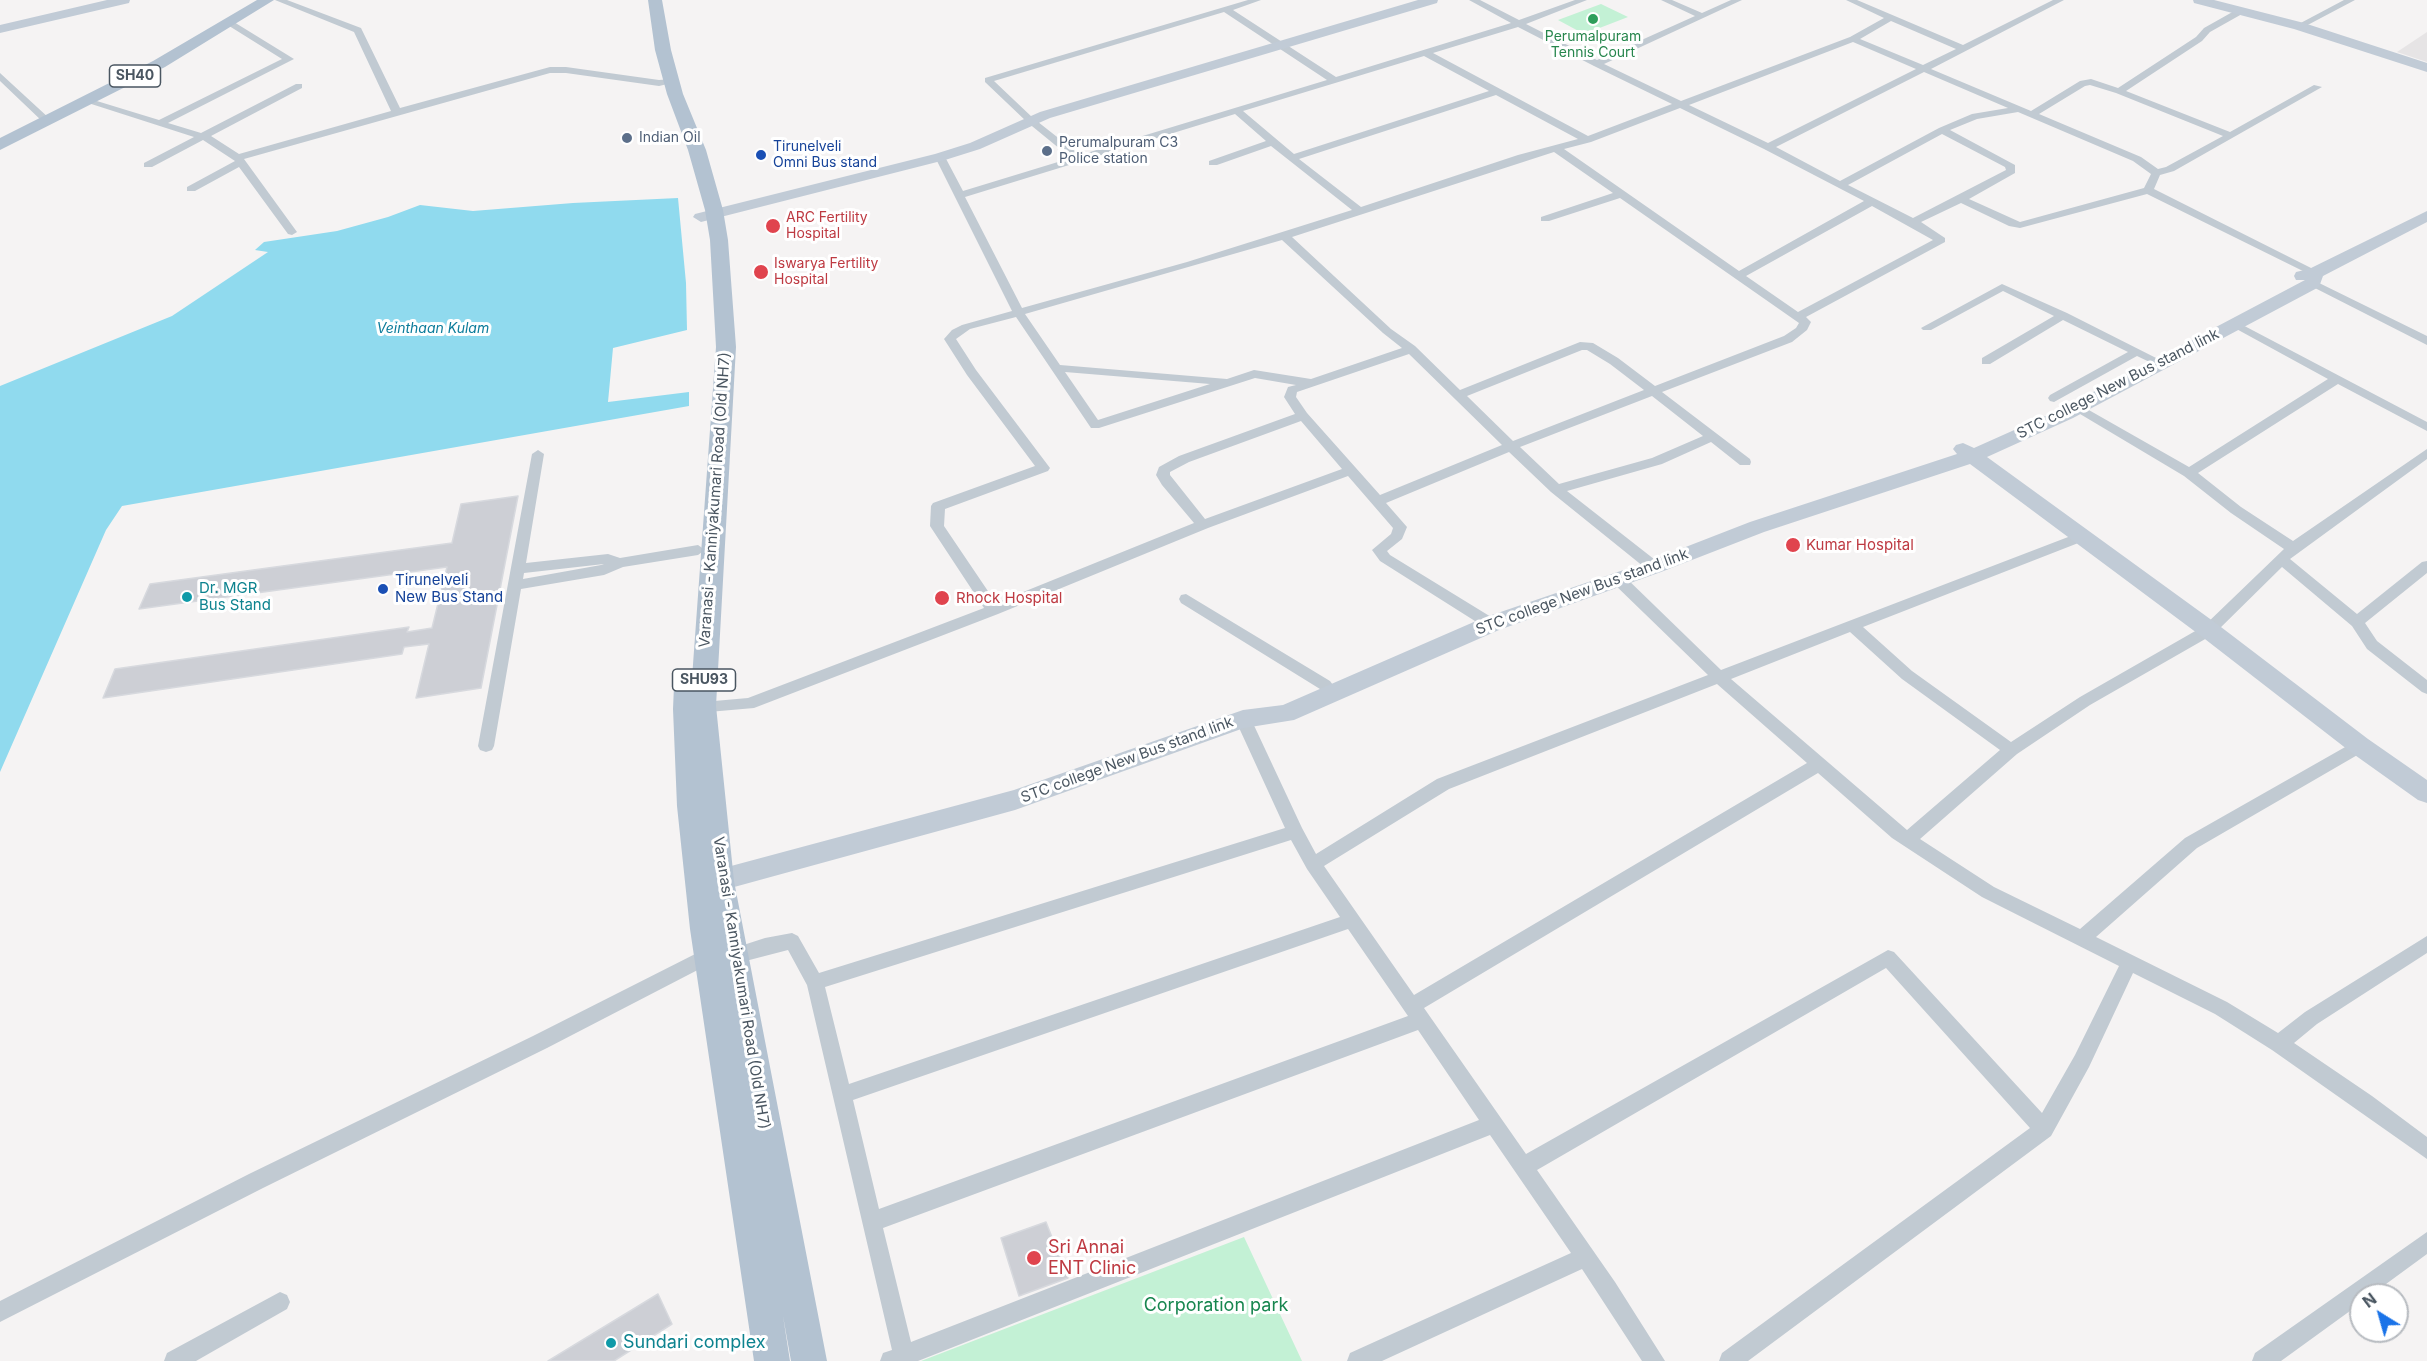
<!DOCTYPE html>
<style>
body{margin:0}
#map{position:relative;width:2427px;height:1361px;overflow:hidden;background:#f5f3f3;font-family:Inter,sans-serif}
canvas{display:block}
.north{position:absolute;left:2349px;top:1283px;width:60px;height:60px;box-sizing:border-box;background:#fff;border:2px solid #b7bbc0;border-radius:50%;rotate:323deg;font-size:16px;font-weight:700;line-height:24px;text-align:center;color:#4a5661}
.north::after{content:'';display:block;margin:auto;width:21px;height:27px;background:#1a73e8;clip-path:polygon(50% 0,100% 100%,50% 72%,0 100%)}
</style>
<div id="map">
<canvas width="2427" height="1361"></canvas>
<div class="north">N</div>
</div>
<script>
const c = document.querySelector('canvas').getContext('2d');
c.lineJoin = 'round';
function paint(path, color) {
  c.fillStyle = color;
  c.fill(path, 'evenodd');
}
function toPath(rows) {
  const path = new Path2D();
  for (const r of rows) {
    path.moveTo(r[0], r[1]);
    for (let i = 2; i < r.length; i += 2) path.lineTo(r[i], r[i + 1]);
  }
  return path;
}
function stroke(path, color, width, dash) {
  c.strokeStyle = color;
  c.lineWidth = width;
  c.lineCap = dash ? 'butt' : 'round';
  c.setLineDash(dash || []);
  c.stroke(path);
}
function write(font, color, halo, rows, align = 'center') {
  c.font = font + ' Inter,sans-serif';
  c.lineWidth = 6;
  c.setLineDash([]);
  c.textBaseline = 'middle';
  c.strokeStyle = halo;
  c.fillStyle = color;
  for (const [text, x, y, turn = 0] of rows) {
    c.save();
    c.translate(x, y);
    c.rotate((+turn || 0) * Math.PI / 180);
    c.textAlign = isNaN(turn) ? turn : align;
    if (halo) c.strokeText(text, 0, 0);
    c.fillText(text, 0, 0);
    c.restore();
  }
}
paint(toPath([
 [2427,32,2427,62,2397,52]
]), '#e6e4e5');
paint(toPath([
 [1601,4,1628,17,1584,34,1558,20],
 [1244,1237,1302,1361,921,1361]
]), '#c3f1d5');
paint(toPath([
 [678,198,686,283,687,330,613,348,608,402,689,392,689,406,122,506,106,530,0,772,0,386,172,316,268,252,255,250,264,242,337,231,388,217,420,205,473,211,573,203]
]), '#90daee');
const building = toPath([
 [518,496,481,688,416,698,429,644,404,647,402,654,103,698,115,669,409,627,407,632,432,628,447,567,139,609,150,584,452,543,461,504,518,496],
 [1046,1222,1068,1278,1019,1296,1001,1238,1046,1222],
 [658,1294,672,1324,614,1361,548,1361,658,1294]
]);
paint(building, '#cdcfd5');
stroke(building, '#d7d9de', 1.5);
paint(toPath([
 [275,0,287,0,361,28,400,108,550,67,566,67,659,80,671,79,676,82,659,86,566,73,550,73,244,159,297,232,292,235,288,234,239,167,195,191,187,191,187,187,235,161,203,140,152,167,144,167,144,163,194,137,82,101,87,98,159,120,282,59,226,24,226,20,229,19,294,59,168,123,201,133,296,84,302,84,302,88,211,136,239,154,391,111,354,32,275,0],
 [1248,0,1261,0,1233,10,1336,77,1511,23,1469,0,1480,0,1519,20,1575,0,1587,0,1526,24,1597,60,1695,16,1661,0,1672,0,1702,13,1731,0,1742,0,1604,64,1681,101,1850,37,1884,18,1846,0,1857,0,1963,45,2053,0,2064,0,1931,69,2031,111,2080,81,2091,79,2118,88,2196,37,2204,28,2236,10,2242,10,2242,14,2210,32,2202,41,2126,91,2230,132,2314,85,2322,87,2174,171,2160,175,2154,189,2321,273,2315,276,2311,275,2147,194,2020,228,2009,226,1961,203,1921,222,1945,238,1945,242,1806,317,1811,322,1807,330,1792,342,1662,392,1750,459,1751,462,1750,465,1740,465,1711,442,1662,464,1567,491,1659,563,1661,567,1659,571,1649,571,1551,492,1509,452,1386,503,1407,527,1402,539,1387,551,1390,555,1496,620,1498,624,1496,628,1486,628,1380,561,1372,550,1391,534,1393,528,1348,476,1208,528,998,614,754,708,697,713,692,711,689,707,692,703,748,698,984,608,930,526,931,506,933,503,1035,466,967,375,944,339,952,330,962,325,1012,311,935,157,944,155,963,191,1071,158,1027,122,985,82,985,78,1248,0],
 [1224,12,1327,80,1080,155,1033,118,994,81,1224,12],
 [1891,21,1956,49,1923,65,1860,39,1891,21],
 [1518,27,1594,66,1672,104,1588,136,1433,53,1518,27],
 [1853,42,1916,69,1768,143,1689,105,1853,42],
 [1424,56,1489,91,1294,154,1243,111,1424,56],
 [1924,72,2008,108,1972,114,1939,128,1840,181,1776,147,1924,72],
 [2090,85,2116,93,2223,136,2166,167,2158,169,2141,157,2039,114,2085,86,2090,85],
 [1496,95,1578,139,1518,155,1361,207,1299,159,1496,95],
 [1680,108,1764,149,1864,201,1739,271,1564,149,1591,142,1680,108],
 [2018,112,2133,161,2151,174,2144,188,2020,222,1969,199,2015,173,2015,165,1950,130,1977,119,2018,112],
 [1235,114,1266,141,1209,161,1209,165,1217,165,1271,146,1352,210,1187,262,1022,308,965,197,1235,114],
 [1942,134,2005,167,2006,170,1913,218,1848,185,1942,134],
 [1554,152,1613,193,1541,217,1541,221,1549,221,1620,198,1799,323,1796,328,1784,336,1655,386,1618,358,1593,343,1580,342,1460,390,1415,346,1391,329,1292,237,1554,152],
 [1872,206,1933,240,1798,312,1746,276,1872,206],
 [1282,240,1383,333,1402,348,1311,379,1254,370,1227,379,1060,365,1025,314,1282,240],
 [1016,317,1091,428,1099,428,1255,378,1296,385,1288,387,1284,397,1295,414,1179,456,1159,467,1156,475,1162,485,1194,523,996,603,944,526,945,509,1048,471,1050,468,976,370,956,339,970,329,1016,317],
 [1582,350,1587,350,1610,364,1644,390,1513,441,1467,396,1582,350],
 [1409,354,1502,445,1380,495,1307,413,1296,397,1297,392,1409,354],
 [1065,372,1210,384,1098,420,1065,372],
 [1652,396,1703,436,1652,458,1559,484,1520,447,1652,396],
 [1301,421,1342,469,1205,519,1170,475,1170,472,1189,462,1301,421],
 [2344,0,2355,0,2302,28,2295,26,2344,0],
 [0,73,50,119,50,123,44,123,0,81,0,73],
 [2313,280,2427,336,2427,345,2309,285,2307,283,2313,280],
 [2002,284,2067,313,2166,363,2160,367,2137,356,2054,402,2050,401,2048,398,2050,395,2128,352,2063,320,1990,364,1982,364,1982,358,2054,316,2003,291,1931,330,1923,330,1921,328,2002,284],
 [2235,321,2427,422,2427,431,2338,384,2198,473,2241,507,2293,541,2427,449,2427,459,2290,559,2357,614,2422,562,2427,561,2427,573,2365,623,2377,641,2427,680,2427,694,2422,692,2367,649,2352,626,2282,567,2214,634,2090,705,2017,754,1920,839,1994,887,2080,929,2185,838,2354,742,2360,740,2366,742,2368,746,2366,750,2197,848,2096,937,2227,1002,2278,1033,2305,1012,2427,936,2427,953,2317,1024,2294,1043,2372,1096,2427,1137,2427,1159,2272,1050,2215,1014,2133,973,2089,1067,2051,1136,1748,1361,1719,1361,1722,1353,2030,1128,1886,968,1537,1170,1615,1282,1665,1361,1642,1361,1582,1269,1382,1361,1347,1361,1350,1353,1571,1253,1490,1135,918,1361,880,1361,883,1353,892,1350,807,985,788,950,734,964,728,962,725,956,728,950,765,938,792,933,798,936,819,973,1285,828,1235,719,1238,715,1243,713,1248,715,1251,719,1302,828,1316,854,1437,779,1708,675,1612,582,1610,578,1612,574,1617,573,1622,574,1721,670,2076,534,2086,534,2088,537,2086,540,1863,627,1912,671,2011,742,2080,697,2204,626,2284,549,2231,513,2184,476,2070,408,2076,404,2080,405,2189,467,2328,379,2231,326,2231,322,2235,321],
 [1850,632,1902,679,2000,750,1907,830,1731,679,1850,632],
 [1717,684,1807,763,1414,995,1324,866,1449,789,1717,684],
 [1818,773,1892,838,1982,897,2119,966,2075,1055,2042,1113,1894,952,1888,950,1526,1154,1424,1008,1818,773],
 [1291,840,1307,869,1340,917,849,1084,825,987,1291,840],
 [1348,929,1408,1016,879,1209,853,1100,1348,929],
 [1418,1030,1479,1120,911,1342,883,1228,1418,1030],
 [538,450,544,454,526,563,608,554,620,558,698,545,705,550,698,555,623,567,604,575,521,589,494,746,492,750,486,752,480,750,478,746,532,454,538,450],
 [604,564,601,565,523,579,524,573,604,564],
 [1186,594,1330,681,1333,685,1330,689,1320,689,1181,603,1179,599,1181,595,1186,594],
 [709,947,715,949,718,955,715,961,547,1048,263,1188,0,1322,0,1301,249,1174,533,1036,709,947],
 [2427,1232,2427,1254,2371,1295,2361,1295,2361,1303,2281,1361,2252,1361,2255,1353,2427,1232],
 [280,1292,287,1295,290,1302,287,1309,196,1361,164,1361,167,1353,280,1292]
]), '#c1cad2');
paint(toPath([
 [107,0,130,0,129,3,0,33,0,25,107,0],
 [1418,0,1438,0,1437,3,1050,118,980,149,945,160,701,222,693,217,695,214,935,154,970,143,1040,112,1418,0],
 [2193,0,2214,0,2304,23,2427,63,2427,72,2294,29,2194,3,2193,0],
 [2427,211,2427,222,2323,276,2319,287,2073,418,1987,457,2217,624,2368,739,2427,780,2427,803,2418,800,2352,753,2201,636,1970,464,1764,532,1661,572,1499,630,1294,720,1244,728,1015,810,705,895,696,892,692,884,696,876,705,873,1014,790,1243,710,1283,705,1483,618,1647,562,1750,522,1957,454,1953,449,1956,445,1963,443,1974,448,2059,410,2305,280,2296,280,2294,276,2296,272,2309,269,2427,211]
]), '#c1cbd6');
paint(toPath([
 [257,0,274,0,165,67,0,150,0,138,153,61,257,0],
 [648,0,662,0,671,50,683,94,706,150,723,210,728,240,736,347,716,706,734,881,827,1361,791,1361,783,1316,790,1361,754,1361,690,929,677,806,673,709,674,686,678,679,687,676,692,678,716,347,710,240,705,210,688,150,667,94,655,50,648,0]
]), '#b3c2d1');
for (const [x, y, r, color] of [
 [1593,19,6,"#2e9e5b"],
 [627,138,6,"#5c6f8a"],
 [1047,151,6,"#5c6f8a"],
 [761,155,6,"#1a4fb4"],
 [773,226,8,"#e0444e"],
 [761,272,8,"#e0444e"],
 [1793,545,8,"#e0444e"],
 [383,589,6,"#1a4fb4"],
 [187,597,6,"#0f9aa8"],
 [942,598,8,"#e0444e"],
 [1034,1258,8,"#e0444e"],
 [611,1343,6,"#0f9aa8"]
]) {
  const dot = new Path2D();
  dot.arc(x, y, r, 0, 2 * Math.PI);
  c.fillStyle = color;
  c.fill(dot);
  stroke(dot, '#fff', 2);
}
write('14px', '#27864d', '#fff', [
 ["Perumalpuram",1593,37],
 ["Tennis Court",1593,53]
]);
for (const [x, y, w] of [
 [135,76,51],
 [704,680,63]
]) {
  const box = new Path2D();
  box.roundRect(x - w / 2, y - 11, w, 22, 4.5);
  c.fillStyle = '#fff';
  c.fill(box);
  stroke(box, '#4a5661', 1.5);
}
write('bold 14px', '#4a5661', null, [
 ["SH40",135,76],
 ["SHU93",704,680]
]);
write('14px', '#4e5e75', '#fff', [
 ["Indian Oil",639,138],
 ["Perumalpuram C3",1059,143],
 ["Police station",1059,159]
], 'left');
write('14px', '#164399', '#fff', [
 ["Tirunelveli",773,147],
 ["Omni Bus stand",773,163]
], 'left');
write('14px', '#be3a42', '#fff', [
 ["ARC Fertility",786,218],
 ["Hospital",786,234],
 ["Iswarya Fertility",774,264],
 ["Hospital",774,280]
], 'left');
write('italic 14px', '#0c7c9b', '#fff', [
 ["Veinthaan Kulam",433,329]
]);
write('15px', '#4a5661', '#fff', [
 ["STC college New Bus stand link",2118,384,-27],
 ["Varanasi - Kanniyakumari Road (Old NH7)",715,500,-86],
 ["STC college New Bus stand link",1582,592,-20],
 ["STC college New Bus stand link",1127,760,-20],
 ["Varanasi - Kanniyakumari Road (Old NH7)",741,983,81]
]);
write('15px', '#be3a42', '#fff', [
 ["Kumar Hospital",1806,545],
 ["Rhock Hospital",956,598]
], 'left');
write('15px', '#164399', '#fff', [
 ["Tirunelveli",395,580],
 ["New Bus Stand",395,597]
], 'left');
write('15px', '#0d838f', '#fff', [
 ["Dr. MGR",199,588],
 ["Bus Stand",199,605]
], 'left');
write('18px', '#be3a42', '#fff', [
 ["Sri Annai",1048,1248],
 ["ENT Clinic",1048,1269]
], 'left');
write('18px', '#17864f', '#fff', [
 ["Corporation park",1216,1306]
]);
write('18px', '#0d838f', '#fff', [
 ["Sundari complex",623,1343]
], 'left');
</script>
